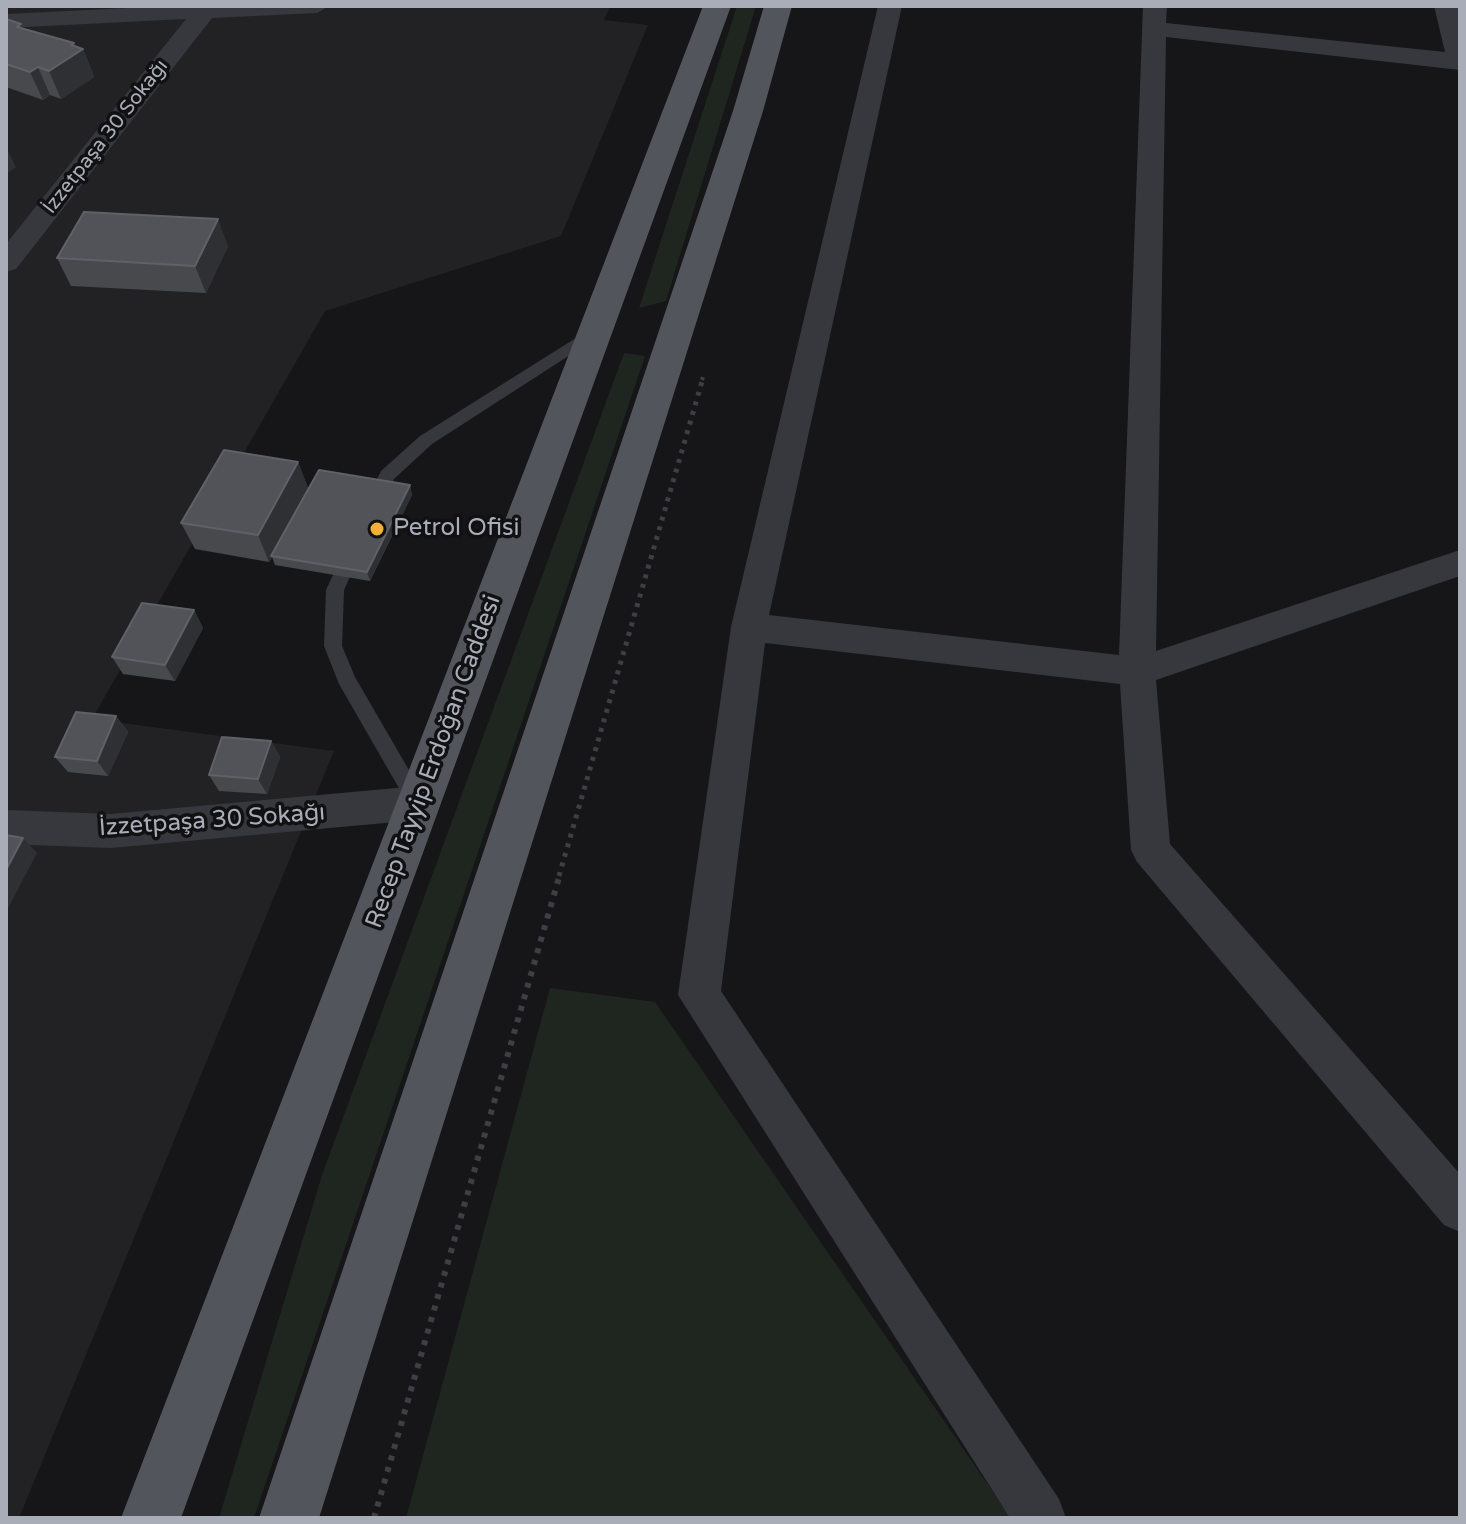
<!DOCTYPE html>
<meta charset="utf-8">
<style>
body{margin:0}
#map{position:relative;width:1466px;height:1524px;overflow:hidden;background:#161618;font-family:"Varela Round",sans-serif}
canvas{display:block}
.frame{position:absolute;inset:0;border:8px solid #a8adb8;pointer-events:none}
</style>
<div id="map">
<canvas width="1466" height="1524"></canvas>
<div class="frame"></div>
</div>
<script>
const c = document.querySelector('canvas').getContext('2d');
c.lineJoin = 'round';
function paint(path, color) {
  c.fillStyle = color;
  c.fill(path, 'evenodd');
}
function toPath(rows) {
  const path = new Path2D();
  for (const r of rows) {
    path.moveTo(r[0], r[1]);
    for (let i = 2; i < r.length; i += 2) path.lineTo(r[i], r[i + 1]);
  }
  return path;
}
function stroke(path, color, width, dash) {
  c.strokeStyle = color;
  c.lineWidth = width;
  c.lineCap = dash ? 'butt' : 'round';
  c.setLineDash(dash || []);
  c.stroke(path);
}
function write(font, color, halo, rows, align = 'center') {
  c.font = font + ' "Varela Round",sans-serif';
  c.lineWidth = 7;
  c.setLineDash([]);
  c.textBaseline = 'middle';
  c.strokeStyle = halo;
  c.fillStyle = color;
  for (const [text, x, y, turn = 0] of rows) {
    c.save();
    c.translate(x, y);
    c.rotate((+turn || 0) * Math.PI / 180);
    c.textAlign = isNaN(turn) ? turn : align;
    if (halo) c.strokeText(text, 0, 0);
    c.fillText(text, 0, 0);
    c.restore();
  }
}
paint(toPath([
 [6,6,610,6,604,20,648,25,561,236,325,311,92,719,334,751,19,1518,6,1518]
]), '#222225');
paint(toPath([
 [737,6,756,6,666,301,639,308],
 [624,353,645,356,254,1518,219,1518,322,1175],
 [550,988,655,1002,1011,1518,406,1518]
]), '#1e261f');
stroke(toPath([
 [702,380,704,374]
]), '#3d3f44', 4, [3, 4]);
stroke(toPath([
 [559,876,703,378]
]), '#3d3f44', 5, [4, 6]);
stroke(toPath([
 [374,1518,560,874]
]), '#3d3f44', 6, [5, 7]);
paint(toPath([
 [595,326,601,327,601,335,432,444,394,479,380,507,368,507,365,503,381,471,420,436,595,326],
 [351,547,360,554,344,590,342,646,355,677,428,803,425,809,418,812,411,809,339,684,324,646,326,590,345,549,351,547]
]), '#37383d');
paint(toPath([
 [170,6,329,6,317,13,212,18,16,269,6,272,6,244,186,19,6,28,6,14,170,6],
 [878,6,902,6,769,615,1119,655,1143,6,1167,6,1166,23,1445,52,1434,6,1458,6,1460,15,1460,70,1166,37,1156,651,1460,550,1460,576,1156,680,1170,844,1460,1174,1460,1232,1444,1225,1137,862,1131,850,1120,684,765,643,721,991,1059,1499,1066,1518,1010,1518,678,995,731,627,878,6],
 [418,786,432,791,437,803,432,815,418,820,111,848,6,844,6,810,111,814,418,786]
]), '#37383d');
paint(toPath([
 [703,6,731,6,181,1518,121,1518,703,6],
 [764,6,792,6,763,111,319,1518,259,1518,733,111,764,6]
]), '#53555c');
paint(toPath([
 [6,19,23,28,74,43,76,46,83,49,94,77,61,99,50,95,43,100,6,87],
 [228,246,206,293,71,286,57,258],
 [298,462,308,488,410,485,412,495,370,581,275,565,272,557,269,562,195,549,181,523],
 [194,610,203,628,175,681,123,674,112,657],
 [116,716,128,732,108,776,68,772,55,757],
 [271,741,280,757,267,794,219,791,209,775]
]), '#47494d');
paint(toPath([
 [74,43,78,52,83,49,94,77,61,99,49,71,71,45],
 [38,67,50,95,43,100,30,72],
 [6,147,16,167,6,174],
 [218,219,228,246,206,293,195,266],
 [298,462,308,488,269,562,258,535],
 [410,485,412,495,370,581,367,572],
 [194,610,203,628,175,681,165,665],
 [116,716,128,732,108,776,97,761],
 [271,741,280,757,267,794,258,779],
 [23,838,37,853,6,912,6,870]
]), '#2f3033');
const building = toPath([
 [6,19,21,24,17,27,74,43,71,45,83,49,49,71,38,67,30,72,6,64,6,19],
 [84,212,218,219,195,266,57,258,84,212],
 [224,450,298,462,258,535,181,523,224,450],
 [319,470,410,485,367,572,271,556,319,470],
 [142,603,194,610,165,665,112,657,142,603],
 [76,712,116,716,97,761,55,757,76,712],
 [222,737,271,741,258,779,209,775,222,737],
 [6,835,23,838,6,870,6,835]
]);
paint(building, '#525359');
stroke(building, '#5f6168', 2);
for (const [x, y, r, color] of [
 [377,529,8,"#f2b134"]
]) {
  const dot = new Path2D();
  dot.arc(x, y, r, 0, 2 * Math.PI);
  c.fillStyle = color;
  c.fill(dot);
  stroke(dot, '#111113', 3);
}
write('20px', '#a8adb8', '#111113', [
 ["İzzetpaşa 30 Sokağı",106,137,-52]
]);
write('24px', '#a8adb8', '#111113', [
 ["Petrol Ofisi",393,529]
], 'left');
write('24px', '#a8adb8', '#111113', [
 ["Recep Tayyip Erdoğan Caddesi",434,762,-70],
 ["İzzetpaşa 30 Sokağı",212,821,-4]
]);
</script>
